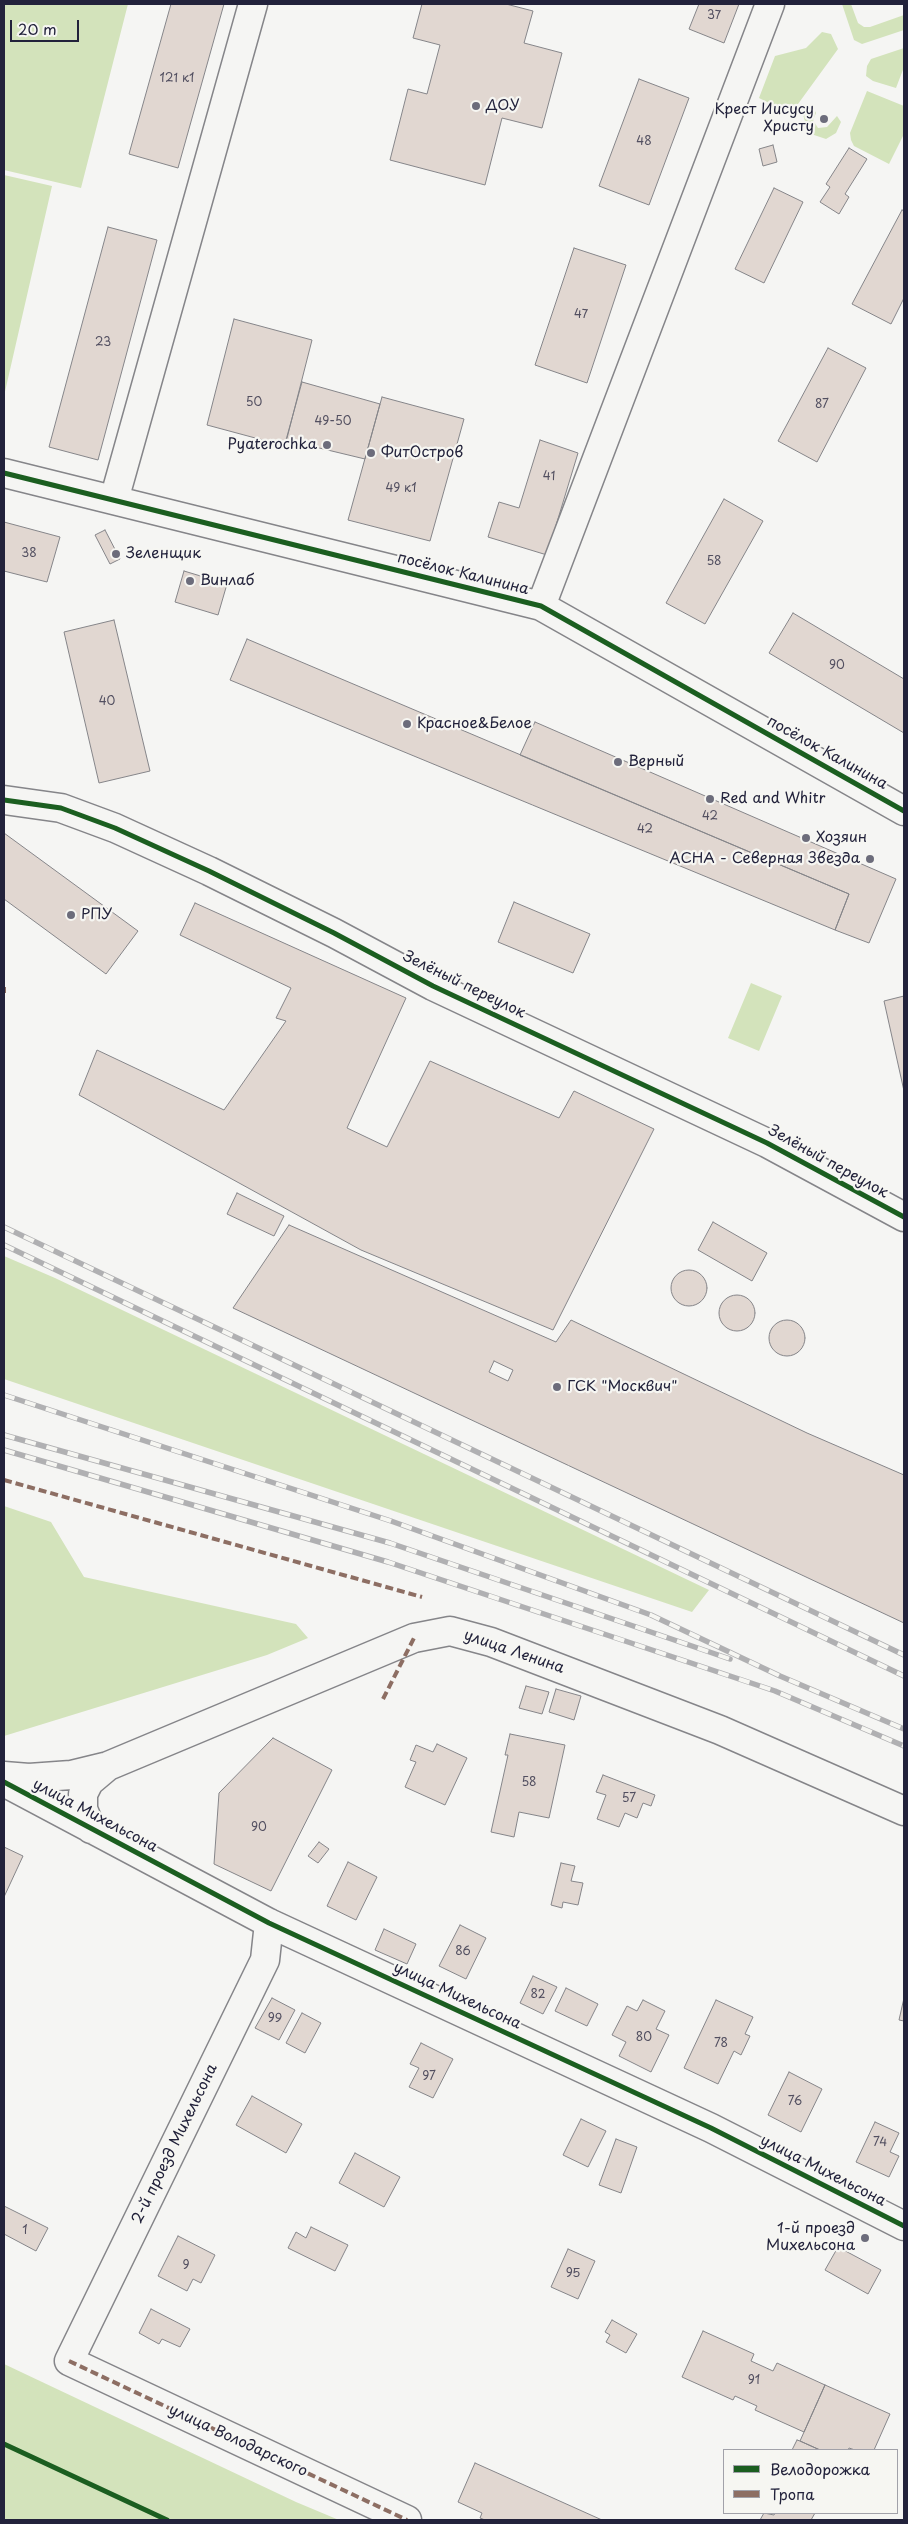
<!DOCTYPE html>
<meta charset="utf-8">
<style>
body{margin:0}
#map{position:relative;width:908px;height:2524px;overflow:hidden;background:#f5f5f3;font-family:"Playpen Sans",sans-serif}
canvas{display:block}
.frame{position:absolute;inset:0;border:5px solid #22223b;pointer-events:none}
.legend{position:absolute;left:723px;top:2449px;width:175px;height:65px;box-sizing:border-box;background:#f6f6f2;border:1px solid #a1a1a9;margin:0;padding:6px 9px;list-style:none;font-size:15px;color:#22223b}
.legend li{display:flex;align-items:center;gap:10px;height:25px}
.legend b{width:25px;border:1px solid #a1a1a9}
.scale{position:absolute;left:10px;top:20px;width:69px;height:22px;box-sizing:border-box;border:2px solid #22223b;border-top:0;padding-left:6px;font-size:15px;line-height:18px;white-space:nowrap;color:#22223b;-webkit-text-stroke:4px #f6f6f2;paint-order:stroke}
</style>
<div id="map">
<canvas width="908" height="2524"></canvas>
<div class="frame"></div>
<ul class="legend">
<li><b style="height:6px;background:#1b5e20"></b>Велодорожка</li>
<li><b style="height:6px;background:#8d6e63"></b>Тропа</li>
</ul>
<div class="scale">20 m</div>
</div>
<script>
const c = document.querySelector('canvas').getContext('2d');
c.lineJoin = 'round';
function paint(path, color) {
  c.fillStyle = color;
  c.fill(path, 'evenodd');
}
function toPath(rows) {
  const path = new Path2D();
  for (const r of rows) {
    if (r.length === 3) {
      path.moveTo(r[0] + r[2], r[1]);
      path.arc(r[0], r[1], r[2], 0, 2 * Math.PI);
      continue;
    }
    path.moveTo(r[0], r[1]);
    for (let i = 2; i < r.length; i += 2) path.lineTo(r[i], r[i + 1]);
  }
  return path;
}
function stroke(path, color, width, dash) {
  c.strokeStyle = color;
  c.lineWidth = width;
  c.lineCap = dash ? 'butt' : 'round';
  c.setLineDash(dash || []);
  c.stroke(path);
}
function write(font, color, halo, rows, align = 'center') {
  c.font = font + ' "Playpen Sans",sans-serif';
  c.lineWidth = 4.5;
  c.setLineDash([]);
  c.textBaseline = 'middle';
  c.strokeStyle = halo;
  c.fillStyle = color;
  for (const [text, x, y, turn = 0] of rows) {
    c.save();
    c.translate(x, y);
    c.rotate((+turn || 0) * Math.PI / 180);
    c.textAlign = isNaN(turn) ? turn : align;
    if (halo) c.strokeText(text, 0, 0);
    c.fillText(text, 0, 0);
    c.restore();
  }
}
paint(toPath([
 [4,4,128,4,81,188,4,170],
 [842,4,851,4,858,23,864,27,870,27,904,15,904,30,862,44,854,40],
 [822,32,831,34,838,49,798,104,779,108,759,98,775,56,806,48],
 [904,48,904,67,896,88,873,81,866,76,867,66,871,59],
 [867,91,904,106,904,134,889,164,854,146,851,140,850,133],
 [813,107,816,113,813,120,818,128,827,127,837,116,841,122,836,133,826,139,808,133,803,114],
 [4,175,52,186,4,396],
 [751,983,782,996,759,1051,728,1038],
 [4,1256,55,1278,709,1590,692,1612,4,1379],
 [4,1506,51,1522,84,1577,296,1624,308,1638,267,1655,4,1736],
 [4,2364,296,2502,339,2520,4,2520]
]), '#d3e3bb');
const building = toPath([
 [171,4,224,4,178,168,129,154,171,4],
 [422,4,506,4,533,11,524,43,562,53,542,128,502,118,485,185,390,160,408,89,427,94,440,45,413,38,422,4],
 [699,4,739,4,724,43,689,29,699,4],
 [639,79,689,98,649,205,599,186,639,79],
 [773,145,777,162,763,166,759,149,773,145],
 [849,148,867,159,845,194,849,197,839,214,820,202,830,187,826,184,849,148],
 [774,188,803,202,764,283,735,269,774,188],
 [902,210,904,211,904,298,891,324,852,304,902,210],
 [108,227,157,240,98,460,49,447,108,227],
 [574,248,626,265,587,383,535,365,574,248],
 [234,319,312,340,285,446,207,425,234,319],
 [828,348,866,368,817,462,778,441,828,348],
 [302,382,380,404,365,459,286,440,302,382],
 [382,397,464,419,430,541,348,520,382,397],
 [540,440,578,453,547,555,488,537,499,502,519,508,540,440],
 [724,499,763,521,705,624,666,603,724,499],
 [4,522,60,537,47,582,4,571,4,522],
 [105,530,120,559,110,564,95,535,105,530],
 [184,571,227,584,218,615,175,602,184,571],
 [793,613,904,679,904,733,769,653,793,613],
 [114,620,150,771,99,783,64,632,114,620],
 [247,639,849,894,835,930,230,680,247,639],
 [535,722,896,879,869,943,835,930,849,894,520,755,535,722],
 [4,833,138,931,106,974,4,899,4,833],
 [514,902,590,934,573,973,498,942,514,902],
 [195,903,406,998,347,1128,387,1147,430,1061,559,1118,574,1091,654,1129,553,1330,361,1250,79,1095,97,1050,224,1110,286,1021,276,1018,291,988,180,935,195,903],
 [904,996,904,1091,884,1001,904,996],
 [237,1193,284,1216,274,1236,227,1214,237,1193],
 [713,1222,767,1253,752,1281,698,1250,713,1222],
 [289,1225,556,1342,571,1320,807,1433,904,1475,904,1623,233,1308,289,1225],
 [689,1288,18],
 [737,1313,18],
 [787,1338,18],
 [494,1361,513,1370,508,1381,489,1372,494,1361],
 [526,1686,549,1692,542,1714,519,1708,526,1686],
 [556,1689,581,1696,574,1720,549,1712,556,1689],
 [510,1734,565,1745,549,1818,519,1812,514,1837,491,1832,508,1755,505,1755,510,1734],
 [273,1738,332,1770,271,1891,214,1864,219,1793,273,1738],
 [437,1744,467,1758,445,1805,405,1787,416,1762,410,1760,416,1745,433,1752,437,1744],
 [603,1775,655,1795,651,1806,643,1803,637,1818,625,1813,619,1827,597,1819,606,1795,596,1792,603,1775],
 [319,1842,329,1849,318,1863,308,1856,319,1842],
 [4,1847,23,1856,4,1897,4,1847],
 [348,1862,377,1877,356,1920,327,1906,348,1862],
 [561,1863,575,1866,571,1881,583,1883,578,1905,563,1902,562,1908,551,1905,561,1863],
 [460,1925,486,1938,466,1979,439,1966,460,1925],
 [384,1929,416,1944,407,1964,375,1950,384,1929],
 [533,1976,557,1987,543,2014,520,2003,533,1976],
 [566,1988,598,2004,587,2026,555,2011,566,1988],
 [272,1998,295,2010,279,2040,255,2028,272,1998],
 [904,1998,904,2021,899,2020,904,1998],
 [643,2000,665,2011,656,2029,669,2035,651,2072,619,2056,626,2042,612,2035,627,2006,637,2011,643,2000],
 [716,2000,753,2017,745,2034,750,2036,741,2055,734,2051,718,2084,684,2068,716,2000],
 [302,2013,321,2023,305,2053,286,2043,302,2013],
 [421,2043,453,2059,433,2098,409,2087,419,2068,410,2064,421,2043],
 [789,2072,822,2089,801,2132,768,2115,789,2072],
 [252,2096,302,2124,286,2153,236,2125,252,2096],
 [581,2119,606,2131,588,2167,563,2155,581,2119],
 [875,2122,899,2133,890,2152,899,2156,889,2177,856,2162,875,2122],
 [616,2139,637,2147,621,2193,599,2185,616,2139],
 [355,2153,400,2177,384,2207,339,2183,355,2153],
 [4,2206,48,2228,36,2251,4,2234,4,2206],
 [311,2227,348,2245,335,2271,288,2248,296,2232,306,2238,311,2227],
 [178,2236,215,2255,201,2283,193,2279,187,2291,158,2276,178,2236],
 [838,2247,881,2270,868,2294,825,2270,838,2247],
 [568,2249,595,2261,578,2299,551,2287,568,2249],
 [151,2309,190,2329,180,2347,162,2339,159,2344,139,2333,151,2309],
 [612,2320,637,2334,626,2353,606,2342,610,2335,605,2332,612,2320],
 [703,2331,754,2354,751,2361,773,2371,777,2363,825,2385,804,2432,755,2410,757,2406,735,2396,733,2400,682,2377,703,2331],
 [825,2385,890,2414,874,2450,855,2450,849,2448,848,2450,820,2450,800,2441,825,2385],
 [797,2440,800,2441,820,2450,792,2450,797,2440],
 [475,2463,602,2520,485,2520,480,2518,482,2513,458,2502,475,2463],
 [764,2513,774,2515,775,2513,815,2513,811,2520,760,2520,764,2513]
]);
paint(building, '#e1d7d1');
stroke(building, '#858589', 1);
const minor = toPath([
 [4,473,541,606,904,811],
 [114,500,253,4],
 [541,606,770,4],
 [4,800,61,808,115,828,209,871,334,933,433,986,767,1143,904,1217],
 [4,1776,29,1778,71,1775,108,1766,414,1638,450,1631,491,1642,720,1730,904,1811],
 [4,1782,269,1923,711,2128,904,2226],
 [91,1829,83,1809,83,1794,89,1782,108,1766],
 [269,1923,265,1960,69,2361,407,2520]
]);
stroke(minor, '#858589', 31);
stroke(minor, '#f5f5f3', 28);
const rail = toPath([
 [4,1227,904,1655],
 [4,1245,904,1676],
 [4,1395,391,1521,651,1615,780,1676,904,1729],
 [4,1435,390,1543,730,1659],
 [4,1450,388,1562,775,1691,904,1746]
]);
stroke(rail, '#b0b0b2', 5.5);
stroke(rail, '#f6f6f2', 4, [11]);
stroke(toPath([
 [4,987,4,993],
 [4,1480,422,1597],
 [383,1699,414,1638],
 [69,2361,407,2520]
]), '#8d6e63', 4, [8, 4]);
stroke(toPath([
 [4,473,541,606,904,811],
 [4,800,61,808,115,828,209,871,334,933,433,986,767,1143,904,1217],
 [4,1782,269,1923,711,2128,904,2226],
 [4,2444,167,2520]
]), '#1b5e20', 5);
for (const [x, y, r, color] of [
 [476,106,5,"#6c6c7b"],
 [824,119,5,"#6c6c7b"],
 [327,445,5,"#6c6c7b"],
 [371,453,5,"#6c6c7b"],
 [116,554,5,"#6c6c7b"],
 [190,581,5,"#6c6c7b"],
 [407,724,5,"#6c6c7b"],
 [618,762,5,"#6c6c7b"],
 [710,799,5,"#6c6c7b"],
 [806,838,5,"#6c6c7b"],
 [870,859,5,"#6c6c7b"],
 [71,915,5,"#6c6c7b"],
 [557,1387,5,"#6c6c7b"],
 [865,2238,5,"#6c6c7b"]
]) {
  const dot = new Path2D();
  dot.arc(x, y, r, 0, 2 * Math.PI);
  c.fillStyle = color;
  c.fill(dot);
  stroke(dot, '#f6f6f2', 2);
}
write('12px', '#524f60', null, [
 ["37",714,16],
 ["121 к1",177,79],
 ["48",644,142],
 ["47",581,315],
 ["23",103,343],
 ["50",254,403],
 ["87",822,405],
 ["49-50",333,422],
 ["41",549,477],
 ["49 к1",401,489],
 ["38",29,554],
 ["58",714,562],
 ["90",837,666],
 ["40",107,702],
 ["42",710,817],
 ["42",645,830],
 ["58",529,1783],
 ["57",629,1799],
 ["90",259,1828],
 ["86",463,1952],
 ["82",538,1995],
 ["99",275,2019],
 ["80",644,2038],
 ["78",721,2044],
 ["97",429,2077],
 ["76",795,2102],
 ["74",880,2143],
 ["1",25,2231],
 ["9",186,2266],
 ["95",573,2274],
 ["91",754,2381]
]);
write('15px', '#22223b', '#f6f6f2', [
 ["ДОУ",486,106],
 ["Крест Иисусу",814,110,"right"],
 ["Христу",814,127,"right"],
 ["Pyaterochka",317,445,"right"],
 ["ФитОстров",381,453],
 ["Зеленщик",126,554],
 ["Винлаб",200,581],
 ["Красное&Белое",417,724],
 ["Верный",628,762],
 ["Red and Whitr",720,799],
 ["Хозяин",816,838],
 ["АСНА - Северная Звезда",860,859,"right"],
 ["РПУ",81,915],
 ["ГСК \"Москвич\"",567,1387],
 ["1-й проезд",855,2229,"right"],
 ["Михельсона",855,2246,"right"]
], 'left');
write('15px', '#22223b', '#f6f6f2', [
 ["посёлок Калинина",463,574,14],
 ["посёлок Калинина",827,753,29],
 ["Зелёный переулок",464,985,26],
 ["Зелёный переулок",828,1162,29],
 ["улица Ленина",514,1652,19],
 ["улица Михельсона",95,1816,28],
 ["улица Михельсона",457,1996,25],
 ["2-й проезд Михельсона",175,2144,-64],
 ["улица Михельсона",823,2171,27],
 ["улица Володарского",238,2441,25]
]);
</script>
